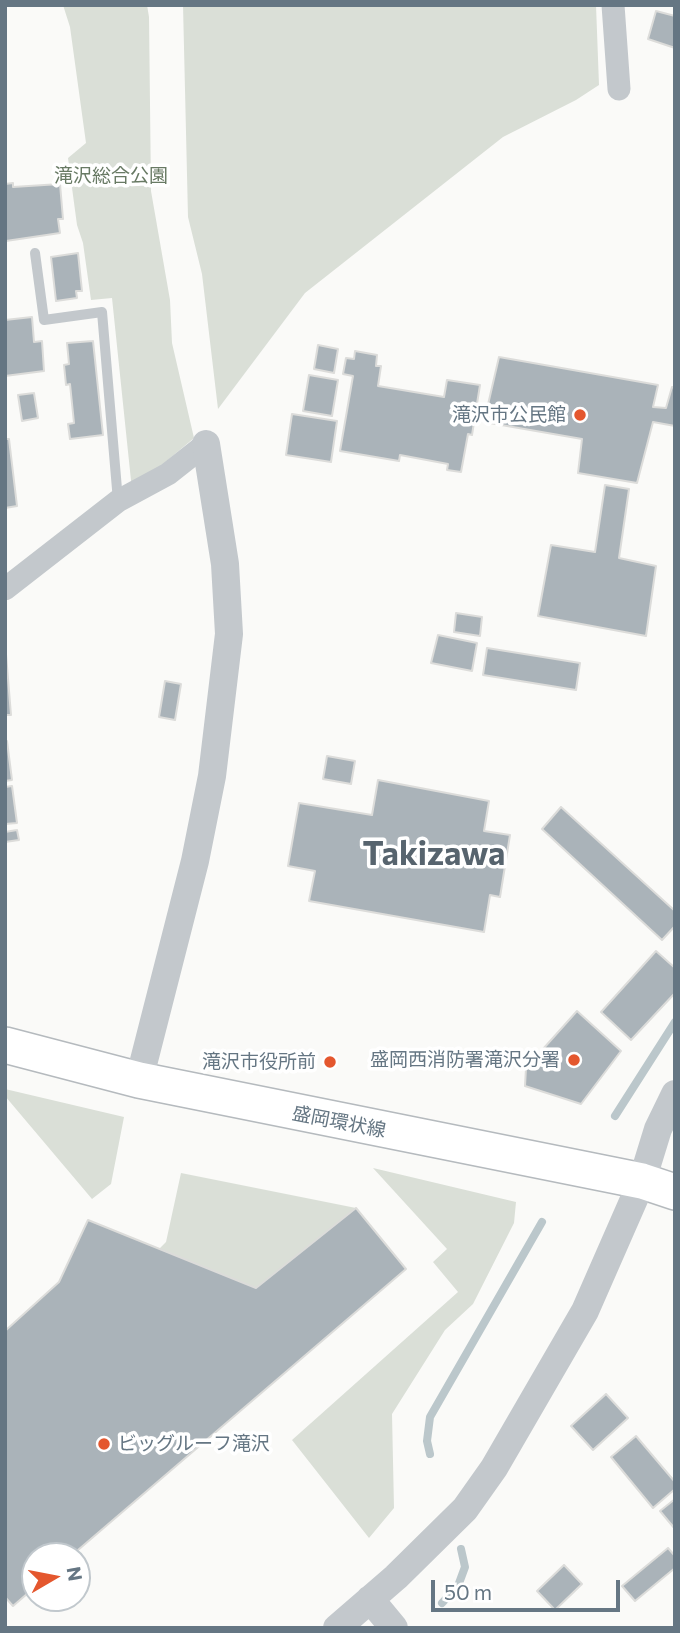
<!DOCTYPE html>
<meta charset="utf-8">
<style>
body{margin:0}
#map{position:relative;width:680px;height:1633px;overflow:hidden;background:#fafaf8;font-family:Commissioner,sans-serif}
canvas{display:block}
.frame{position:absolute;inset:0;border:7px solid #657683;pointer-events:none}
.north{position:absolute;left:21px;top:1542px;width:70px;height:70px;box-sizing:border-box;background:#fff;border:2px solid #c1c8cd;border-radius:50%;rotate:80deg;font-size:19px;font-weight:700;line-height:28px;text-align:center;color:#657683}
.north::after{content:'';display:block;margin:auto;width:24px;height:32px;background:#e4572e;clip-path:polygon(50% 0,100% 100%,50% 72%,0 100%)}
.scale{position:absolute;left:431px;top:1580px;width:189px;height:32px;box-sizing:border-box;border:4px solid #657683;border-top:0;padding-left:9px;font-size:21px;line-height:24px;white-space:nowrap;color:#657683;-webkit-text-stroke:5px #fff;paint-order:stroke}
</style>
<div id="map">
<canvas width="680" height="1633"></canvas>
<div class="frame"></div>
<div class="north">N</div>
<div class="scale">50 m</div>
</div>
<script>
const c = document.querySelector('canvas').getContext('2d');
c.lineJoin = 'round';
function paint(path, color) {
  c.fillStyle = color;
  c.fill(path, 'evenodd');
}
function toPath(rows) {
  const path = new Path2D();
  for (const r of rows) {
    path.moveTo(r[0], r[1]);
    for (let i = 2; i < r.length; i += 2) path.lineTo(r[i], r[i + 1]);
  }
  return path;
}
function stroke(path, color, width, dash) {
  c.strokeStyle = color;
  c.lineWidth = width;
  c.lineCap = dash ? 'butt' : 'round';
  c.setLineDash(dash || []);
  c.stroke(path);
}
function write(font, color, halo, rows, align = 'center') {
  c.font = font + ' Commissioner,"Noto Sans JP",sans-serif';
  c.lineWidth = 7;
  c.setLineDash([]);
  c.textBaseline = 'middle';
  c.strokeStyle = halo;
  c.fillStyle = color;
  for (const [text, x, y, turn = 0] of rows) {
    c.save();
    c.translate(x, y);
    c.rotate((+turn || 0) * Math.PI / 180);
    c.textAlign = isNaN(turn) ? turn : align;
    if (halo) c.strokeText(text, 0, 0);
    c.fillText(text, 0, 0);
    c.restore();
  }
}
paint(toPath([
 [63,5,147,5,149,17,151,191,170,300,172,343,194,438,132,490,112,298,91,300,83,243,77,225,68,158,86,143,70,27],
 [183,5,596,5,599,85,576,100,503,137,305,293,218,409,202,274,188,217],
 [5,1089,124,1117,111,1184,92,1199,5,1096],
 [373,1168,516,1202,514,1223,473,1304,445,1330,392,1414,394,1508,369,1538,292,1440,458,1292,433,1262,447,1249],
 [181,1173,356,1208,256,1288,159,1249,166,1242]
]), '#dadfd7');
stroke(toPath([
 [615,1116,675,1022],
 [430,1454,427,1441,430,1417,542,1222],
 [442,1603,458,1586,465,1567,461,1549]
]), '#bbc7cb', 8);
const building = toPath([
 [656,11,675,16,675,48,648,39,656,11],
 [13,183,13,187,60,184,63,219,58,219,60,233,6,241,5,184,13,183],
 [78,253,82,291,76,291,77,298,56,301,51,257,78,253],
 [32,317,34,342,42,341,44,371,5,376,5,320,32,317],
 [93,341,103,435,70,439,68,424,74,423,70,384,66,385,64,365,69,364,67,343,93,341],
 [318,345,338,349,334,373,314,369,318,345],
 [355,351,377,355,376,366,381,366,378,386,444,397,447,380,480,385,472,435,468,434,461,472,447,470,448,464,400,455,399,461,340,451,353,376,343,374,346,358,354,359,355,351],
 [499,357,658,385,653,407,666,408,672,387,675,388,675,426,653,422,637,483,578,473,582,439,484,422,499,357],
 [309,375,338,380,332,416,303,411,309,375],
 [34,393,38,418,22,421,18,395,34,393],
 [292,414,337,421,331,462,286,455,292,414],
 [5,439,9,439,17,506,5,508,5,439],
 [605,485,629,489,619,558,656,566,646,636,538,616,551,545,595,552,605,485],
 [456,613,482,617,480,636,454,632,456,613],
 [438,635,477,643,472,671,431,663,438,635],
 [5,642,11,715,5,715,5,642],
 [487,648,580,663,576,690,483,675,487,648],
 [165,681,181,684,175,720,159,717,165,681],
 [7,741,12,780,5,781,5,742,7,741],
 [327,756,355,761,351,784,323,779,327,756],
 [378,780,489,801,484,831,510,835,500,897,490,895,484,932,309,901,315,871,288,866,299,803,372,815,378,780],
 [12,786,17,823,5,824,5,787,12,786],
 [561,807,675,911,675,926,662,940,542,829,561,807],
 [17,830,19,840,5,842,5,832,17,830],
 [656,951,675,968,675,993,631,1040,601,1012,656,951],
 [577,1011,621,1051,581,1104,525,1086,526,1068,577,1011],
 [356,1208,406,1269,71,1556,35,1556,35,1587,13,1606,5,1597,5,1331,59,1282,88,1220,256,1288,356,1208],
 [606,1394,628,1418,593,1450,571,1426,606,1394],
 [636,1436,675,1482,675,1489,653,1508,611,1457,636,1436],
 [675,1499,675,1529,660,1511,675,1499],
 [668,1548,675,1556,675,1568,635,1601,622,1586,668,1548],
 [564,1565,582,1584,555,1610,537,1591,564,1565]
]);
paint(building, '#aab3b9');
stroke(building, '#dcdcda', 2);
const primary = toPath([
 [5,1045,139,1080,642,1181,675,1192]
]);
stroke(primary, '#b5babe', 38);
stroke(toPath([
 [35,253,44,320,102,312,118,501]
]), '#c3c8cc', 10);
stroke(toPath([
 [613,5,619,89],
 [5,589,118,501,168,474,206,444]
]), '#c3c8cc', 23);
stroke(toPath([
 [139,1080,195,861,212,776,229,634,225,564,206,444],
 [370,1599,394,1628],
 [337,1628,396,1577,465,1509,494,1468,585,1311,642,1181,658,1129,675,1094]
]), '#c3c8cc', 28);
stroke(primary, '#fff', 35);
for (const [x, y, r, color] of [
 [580,415,7,"#e4572e"],
 [574,1060,7,"#e4572e"],
 [330,1062,7,"#e4572e"],
 [104,1444,7,"#e4572e"]
]) {
  const dot = new Path2D();
  dot.arc(x, y, r, 0, 2 * Math.PI);
  c.fillStyle = color;
  c.fill(dot);
  stroke(dot, '#fff', 2.5);
}
write('19px', '#687a64', '#fff', [
 ["滝沢総合公園",111,176]
]);
write('19px', '#657683', '#fff', [
 ["滝沢市公民館",566,415],
 ["盛岡西消防署滝沢分署",560,1060],
 ["滝沢市役所前",316,1062],
 ["ビッグルーフ滝沢",118,1444,"left"]
], 'right');
write('19px', '#657683', '#fff', [
 ["盛岡環状線",339,1122,11]
]);
write('bold 33px', '#57646e', '#fff', [
 ["Takizawa",434,854]
]);
</script>
